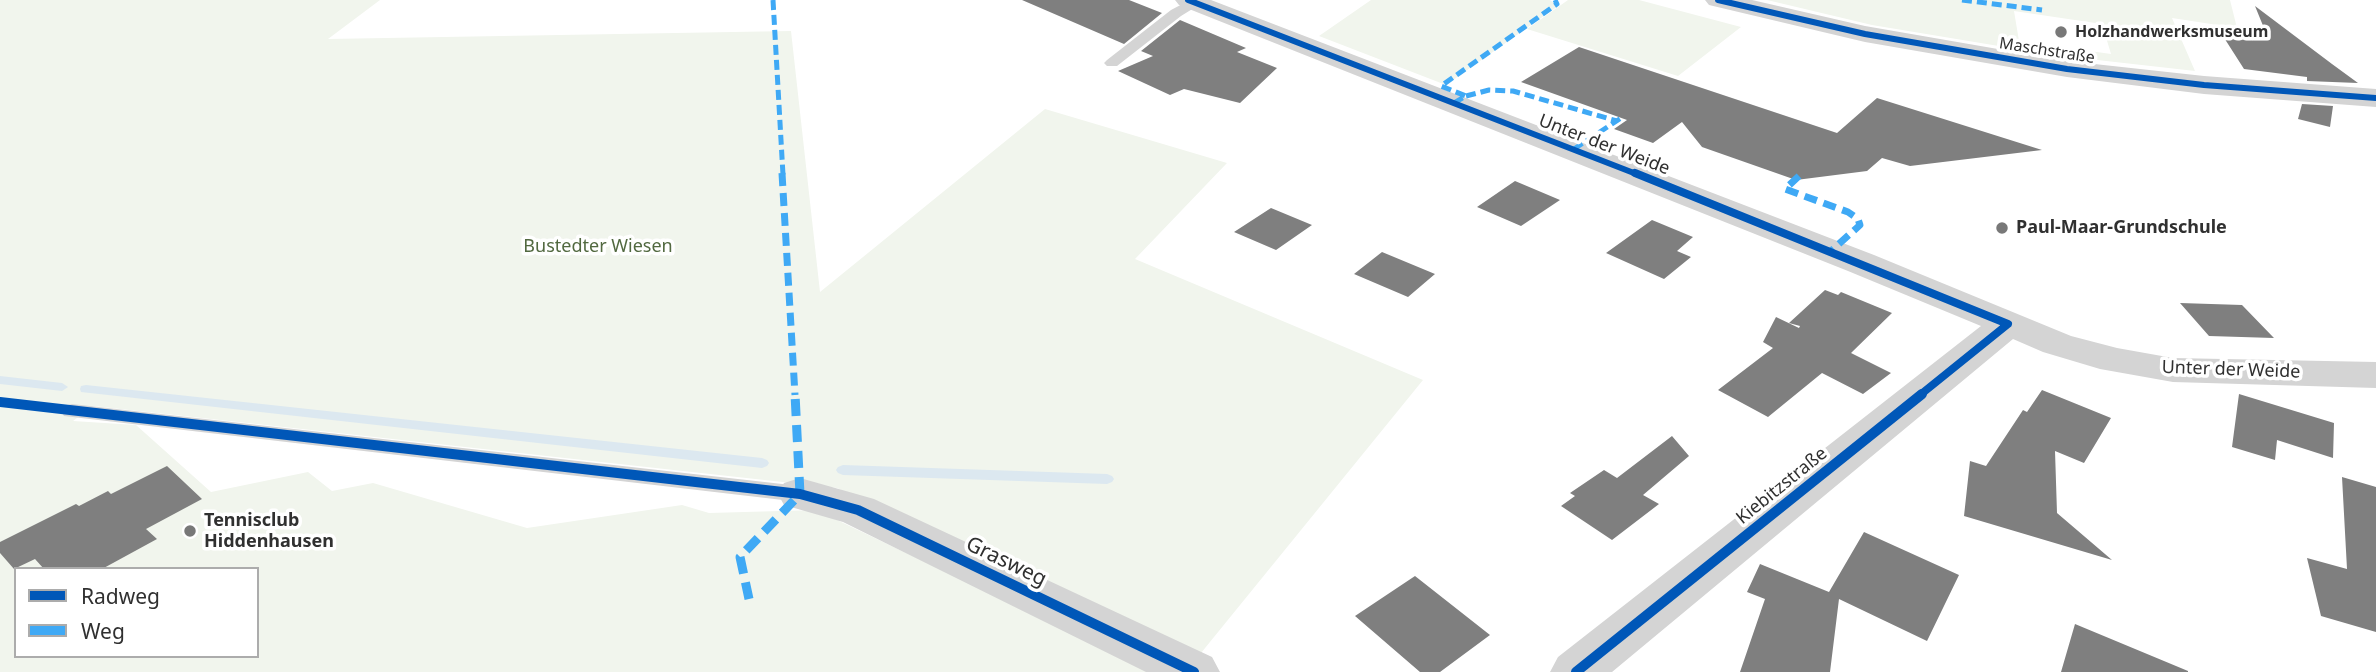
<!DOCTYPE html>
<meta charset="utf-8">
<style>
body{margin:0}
#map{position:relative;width:2376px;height:672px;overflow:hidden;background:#fff;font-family:"Noto Sans",sans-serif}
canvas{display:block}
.legend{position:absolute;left:14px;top:567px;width:245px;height:91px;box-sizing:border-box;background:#fff;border:2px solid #acacac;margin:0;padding:9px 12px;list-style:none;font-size:21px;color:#303030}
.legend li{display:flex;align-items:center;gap:14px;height:35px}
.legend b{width:35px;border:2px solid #acacac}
</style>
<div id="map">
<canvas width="2376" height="672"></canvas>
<ul class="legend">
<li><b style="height:9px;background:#0057b8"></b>Radweg</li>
<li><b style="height:9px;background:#3fa9f5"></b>Weg</li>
</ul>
</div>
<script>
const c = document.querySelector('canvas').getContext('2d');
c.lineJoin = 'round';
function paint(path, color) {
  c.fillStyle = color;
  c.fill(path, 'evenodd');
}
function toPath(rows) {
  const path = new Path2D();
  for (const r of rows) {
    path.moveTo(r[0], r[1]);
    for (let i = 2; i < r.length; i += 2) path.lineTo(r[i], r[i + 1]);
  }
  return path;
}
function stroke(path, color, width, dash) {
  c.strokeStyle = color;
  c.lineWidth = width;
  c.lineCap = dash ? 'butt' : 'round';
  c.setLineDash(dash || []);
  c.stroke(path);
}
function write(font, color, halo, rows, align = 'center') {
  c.font = font + ' "Noto Sans",sans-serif';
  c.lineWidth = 7;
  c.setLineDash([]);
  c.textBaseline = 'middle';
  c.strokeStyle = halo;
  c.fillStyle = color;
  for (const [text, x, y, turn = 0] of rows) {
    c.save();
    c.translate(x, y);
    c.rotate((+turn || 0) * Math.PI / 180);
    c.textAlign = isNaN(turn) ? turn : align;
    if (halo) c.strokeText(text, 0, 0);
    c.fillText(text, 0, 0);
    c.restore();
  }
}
paint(toPath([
 [0,0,380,0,328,39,791,31,820,292,1045,109,1227,163,1135,259,1423,380,1201,653,837,488,93,406,73,421,136,425,211,492,308,472,332,491,373,483,527,528,682,505,709,513,816,510,1156,672,0,672],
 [16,569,257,569,257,656,16,656],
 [1371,0,1550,0,1558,6,1446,85,1319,36],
 [1568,0,1639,0,1741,27,1678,76,1527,29],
 [1767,0,2230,0,2237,28,2172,18,2195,71,2053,55,1872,25],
 [2014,11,2102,24,2111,54,2019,41]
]), '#f1f5ed');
paint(toPath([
 [0,376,62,383,68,387,62,391,0,384,0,376],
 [86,385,762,458,767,460,769,463,767,466,762,468,81,392,80,389,81,386,86,385],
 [843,465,1107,474,1112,476,1114,479,1112,482,1107,484,843,475,838,473,836,470,838,467,843,465]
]), '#dce8f0');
paint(toPath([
 [1022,0,1129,0,1162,13,1124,44],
 [2255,6,2332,64,2358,83,2307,81,2307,77,2244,69,2221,33,2268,38],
 [1180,20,1246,48,1237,52,1277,68,1240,103,1184,89,1170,95,1118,71,1153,56,1141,51],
 [1579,47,1837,133,1877,98,2042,150,1910,166,1882,158,1867,171,1796,180,1702,147,1682,122,1653,143,1614,129,1627,120,1521,82],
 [2302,104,2333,106,2330,127,2298,119],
 [1515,181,1560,200,1521,226,1477,207],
 [1271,208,1312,225,1276,250,1234,232],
 [1652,220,1693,237,1677,251,1691,257,1664,279,1606,253],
 [1382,252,1435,274,1408,297,1354,274],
 [1825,290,1838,295,1841,292,1892,313,1851,353,1891,373,1863,394,1822,373,1768,417,1718,390,1773,348,1763,342,1776,317,1799,328,1800,326,1789,323],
 [2180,303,2242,305,2274,338,2209,336],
 [2042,390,2111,418,2084,463,2055,451,2057,513,2112,560,1964,516,1970,461,1986,466,2023,410,2027,412],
 [2239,394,2334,423,2333,458,2277,440,2275,460,2232,447],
 [1672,436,1689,456,1643,495,1659,504,1612,540,1561,506,1575,496,1570,493,1604,470,1617,478],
 [167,466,202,499,146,529,157,539,102,569,44,569,35,559,14,569,0,553,0,542,76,504,79,506,108,491,111,494],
 [2342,477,2376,487,2376,632,2321,616,2307,558,2347,569],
 [1864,532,1959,575,1927,641,1839,599,1830,672,1740,672,1765,599,1747,592,1760,564,1829,592],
 [1415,576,1490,635,1440,672,1420,672,1355,616],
 [2075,624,2188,671,2188,672,2061,672]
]), '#7f7f7f');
paint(toPath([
 [1190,0,1200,0,1202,3,1181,16,1117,66,1107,66,1104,63,1107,60,1171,10,1190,0],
 [72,404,800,486,809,488,812,494,809,500,800,502,64,416,61,411,64,406,72,404]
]), '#d4d4d4');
paint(toPath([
 [1175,0,1211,0,1874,255,2071,336,2117,348,2173,358,2376,362,2376,388,2173,382,2100,369,2043,352,2013,339,1612,672,1550,672,1558,657,1981,326,1848,271,1179,5,1175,0],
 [800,478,874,499,1212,657,1220,672,1146,672,843,522,784,505,778,494,784,483,800,478]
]), '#d4d4d4');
paint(toPath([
 [1705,0,1752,0,1865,26,2067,61,2204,76,2376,89,2376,107,2204,94,2067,77,1865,42,1709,5,1705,0]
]), '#d4d4d4');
stroke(toPath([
 [773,0,783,175],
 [1962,0,2042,10],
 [1466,96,1489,90,1513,91,1617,121],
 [1454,103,1466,96,1441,86,1557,4,1555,0],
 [1574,149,1621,118]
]), '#3fa9f5', 5, [10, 5]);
stroke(toPath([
 [782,173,795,395],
 [1799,176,1785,189,1848,212,1858,219,1860,225,1831,251]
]), '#3fa9f5', 7, [13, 7]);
stroke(toPath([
 [749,599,740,557,800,494,795,394]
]), '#3fa9f5', 9, [17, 9]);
stroke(toPath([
 [1188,0,1639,175],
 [1718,0,1865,34,2067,69,2204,85,2376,98]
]), '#0057b8', 6);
stroke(toPath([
 [1635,173,2008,324,1920,395]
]), '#0057b8', 8);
stroke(toPath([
 [0,402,800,494,858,510,1194,672],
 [1576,672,1922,394]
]), '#0057b8', 10);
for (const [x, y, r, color] of [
 [2061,32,7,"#787878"],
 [2002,228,7,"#787878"],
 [190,531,7,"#787878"]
]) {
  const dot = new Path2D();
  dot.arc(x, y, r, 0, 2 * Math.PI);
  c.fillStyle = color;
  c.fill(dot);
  stroke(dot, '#fff', 2.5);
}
write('bold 16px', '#303030', '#fff', [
 ["Holzhandwerksmuseum",2075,32]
], 'left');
write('16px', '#303030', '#fff', [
 ["Maschstraße",2047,51,9]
]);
write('18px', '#303030', '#fff', [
 ["Unter der Weide",1604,145,21],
 ["Unter der Weide",2231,370,2],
 ["Kiebitzstraße",1782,486,-39]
]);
write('bold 18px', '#303030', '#fff', [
 ["Paul-Maar-Grundschule",2016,228],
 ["Tennisclub",204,521],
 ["Hiddenhausen",204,542]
], 'left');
write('18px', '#526940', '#fff', [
 ["Bustedter Wiesen",598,247]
]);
write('21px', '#303030', '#fff', [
 ["Grasweg",1006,562,26]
]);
</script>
